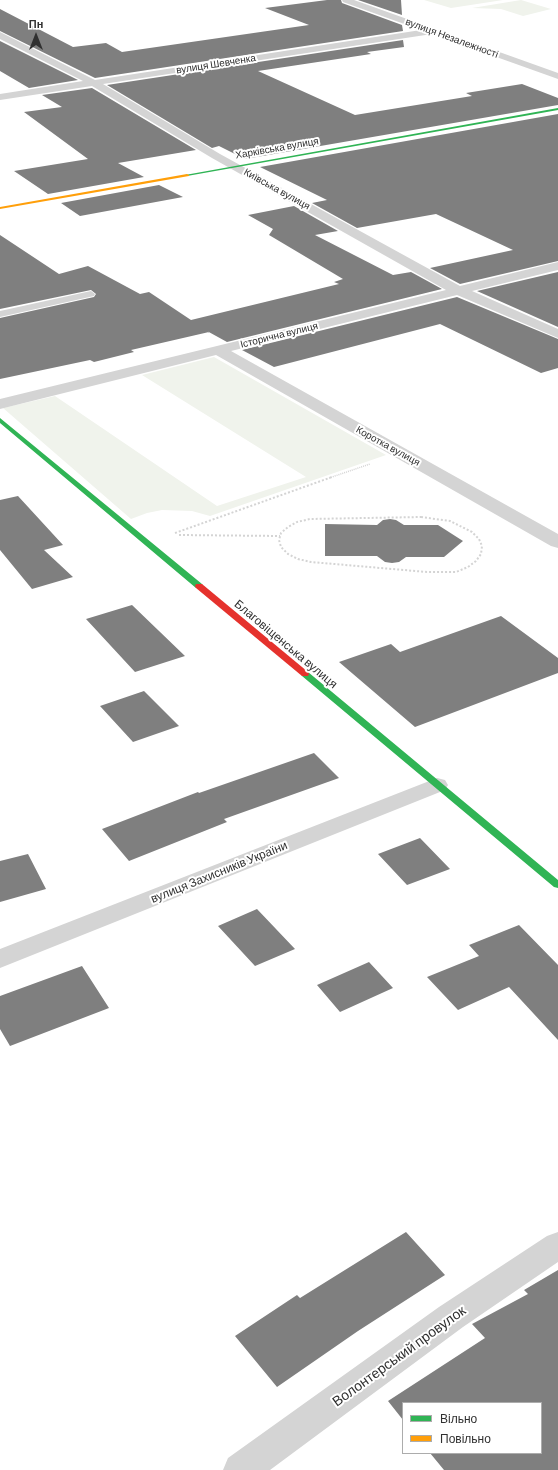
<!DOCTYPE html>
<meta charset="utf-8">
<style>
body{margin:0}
#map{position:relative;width:558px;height:1470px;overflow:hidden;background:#fff;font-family:Barlow,sans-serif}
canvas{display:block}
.legend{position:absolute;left:402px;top:1402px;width:140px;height:52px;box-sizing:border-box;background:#fff;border:1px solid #acacac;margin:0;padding:5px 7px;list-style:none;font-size:12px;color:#303030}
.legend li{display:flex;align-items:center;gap:8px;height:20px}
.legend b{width:20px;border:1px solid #acacac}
.north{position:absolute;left:16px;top:16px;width:40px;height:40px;-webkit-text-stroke:3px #fff;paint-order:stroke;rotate:0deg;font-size:11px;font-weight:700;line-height:16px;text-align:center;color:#303030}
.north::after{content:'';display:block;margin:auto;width:14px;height:18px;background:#303030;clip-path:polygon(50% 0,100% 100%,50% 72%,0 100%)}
</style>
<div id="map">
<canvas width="558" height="1470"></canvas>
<ul class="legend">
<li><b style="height:5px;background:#30b455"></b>Вільно</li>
<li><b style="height:5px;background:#ff9f0a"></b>Повільно</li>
</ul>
<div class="north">Пн</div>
</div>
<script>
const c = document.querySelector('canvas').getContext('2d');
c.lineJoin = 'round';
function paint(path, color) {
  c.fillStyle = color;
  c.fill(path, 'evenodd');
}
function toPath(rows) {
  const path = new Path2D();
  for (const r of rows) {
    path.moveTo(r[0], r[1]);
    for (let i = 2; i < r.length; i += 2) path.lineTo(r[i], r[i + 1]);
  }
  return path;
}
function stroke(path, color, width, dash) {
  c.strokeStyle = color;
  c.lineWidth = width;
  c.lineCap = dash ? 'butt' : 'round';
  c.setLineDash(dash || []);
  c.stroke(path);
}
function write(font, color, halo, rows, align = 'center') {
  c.font = font + ' Barlow,sans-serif';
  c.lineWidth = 4;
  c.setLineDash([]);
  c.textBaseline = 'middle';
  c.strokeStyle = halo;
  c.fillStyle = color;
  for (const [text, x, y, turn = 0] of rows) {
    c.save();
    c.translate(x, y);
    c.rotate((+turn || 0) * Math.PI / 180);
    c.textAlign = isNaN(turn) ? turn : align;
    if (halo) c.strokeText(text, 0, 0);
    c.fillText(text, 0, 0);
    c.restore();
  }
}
paint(toPath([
 [424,0,503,0,451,8],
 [521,0,551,9,523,16,501,9,472,8],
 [214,357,386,455,210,516,192,511,162,510,147,513,131,519,3,408,55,396,217,506,306,477,142,375]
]), '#f0f3ec');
paint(toPath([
 [327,0,341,0,342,3,402,25,403,31,95,78,0,31,0,9,73,47,106,43,122,52,309,25,265,8],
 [358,0,401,0,402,15],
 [403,40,404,47,367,52,371,54,258,71,355,115,472,96,466,93,522,84,558,98,558,105,245,159,219,146,212,148,107,85],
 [0,41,78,80,29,88,0,71],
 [92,88,196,150,118,163,144,177,48,194,14,171,88,159,24,112,62,107,42,95],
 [558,114,558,261,460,284,430,268,513,250,436,214,357,228,312,203,327,200,260,167],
 [159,185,183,197,80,216,61,203],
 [294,206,338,231,315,235,393,275,411,272,442,289,227,342,207,331,209,332,131,350,134,352,94,362,90,360,0,379,0,318,94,297,96,294,91,290,0,309,0,235,59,274,88,266,140,294,149,292,191,320,339,284,334,282,343,279,269,235,273,229,248,215],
 [558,272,558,327,477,291],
 [457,297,558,339,558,368,541,373,440,324,274,367,242,350],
 [18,496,63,545,44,550,73,577,32,589,0,550,0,500],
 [390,519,396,520,404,525,438,525,463,541,444,557,406,557,399,562,392,563,385,562,377,556,325,556,325,524,377,525,383,520],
 [132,605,185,656,135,672,86,619],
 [501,616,558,658,558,673,415,727,339,662,391,644,400,652],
 [144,691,179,726,133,742,100,706],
 [314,753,339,778,224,819,227,822,129,861,102,829,198,792,199,793],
 [420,838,450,869,407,885,378,854],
 [28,854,46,889,0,902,0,861],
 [257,909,295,949,255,966,218,926],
 [519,925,558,965,558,1040,509,987,458,1010,427,977,479,956,469,945],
 [369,962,393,988,340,1012,317,985],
 [82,966,109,1008,10,1046,0,1029,0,996],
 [406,1232,445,1275,358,1331,277,1387,235,1336,297,1295,300,1298],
 [558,1270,558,1470,444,1470,430,1453,541,1453,541,1403,403,1403,403,1420,388,1401,485,1338,472,1324,528,1294,524,1290]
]), '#7f7f7f');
stroke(toPath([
 [329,478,370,464]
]), '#d4d4d4', 1.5, [1, 1]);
stroke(toPath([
 [421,517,450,521,472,532,479,539,482,546,481,554,476,561,468,567,456,572,427,572,311,562,298,559,288,554,281,547,279,540,281,533,288,527,297,522,310,519,421,517],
 [175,533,332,477],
 [179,535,280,536]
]), '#d4d4d4', 2, [2, 2]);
paint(toPath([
 [91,291,95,294,94,296,0,317,0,311,91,291]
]), '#d4d4d4');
paint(toPath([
 [342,0,354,0,558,73,558,79,432,34,103,84,220,154,460,286,558,262,558,270,472,291,558,329,558,338,457,295,231,351,558,534,558,548,551,546,216,355,0,409,0,399,446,290,212,158,92,86,0,100,0,94,83,81,0,39,0,32,95,80,421,30,343,2,342,0],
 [437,778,445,780,448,785,445,790,0,968,0,949,437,778],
 [558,1232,558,1262,463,1327,270,1470,223,1470,228,1458,439,1307,547,1236,558,1232]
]), '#d4d4d4');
paint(toPath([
 [558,108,558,110,187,176,185,175,558,108],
 [0,418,202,584,203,586,202,588,196,588,0,423,0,418],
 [305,671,308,672,558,880,558,888,554,887,302,676,301,674,302,672,305,671]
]), '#30b455');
paint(toPath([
 [187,174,189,175,189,176,0,209,0,207,187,174]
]), '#ff9f0a');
paint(toPath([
 [196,584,202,584,308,672,309,674,308,676,302,676,196,588,195,586,196,584]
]), '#e5322d');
write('10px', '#303030', '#fff', [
 ["вулиця Незалежності",452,38,20],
 ["вулиця Шевченка",216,64,-9],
 ["Харківська вулиця",277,148,-10],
 ["Київська вулиця",277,189,29],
 ["Історична вулиця",279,335,-14],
 ["Коротка вулиця",388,446,29]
]);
write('12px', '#303030', '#fff', [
 ["Благовіщенська вулиця",286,644,40],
 ["вулиця Захисників України",219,872,-22]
]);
write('14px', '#303030', '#fff', [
 ["Волонтерський провулок",399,1356,-36]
]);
</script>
